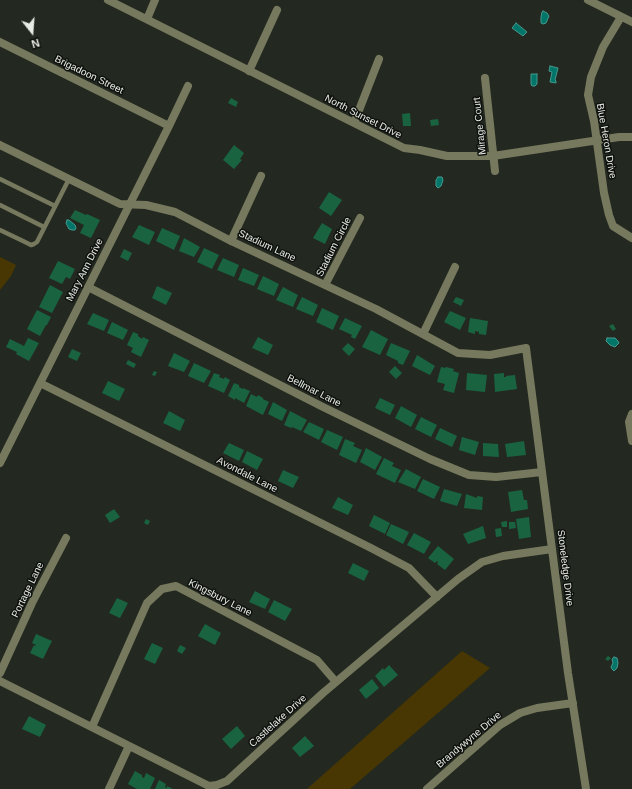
<!DOCTYPE html>
<style>
body{margin:0}
#map{position:relative;width:632px;height:789px;overflow:hidden;background:#232920;font-family:Arial,sans-serif}
canvas{display:block}
.north{position:absolute;left:12px;top:12px;width:40px;height:40px;-webkit-text-stroke:3px #0e110d;paint-order:stroke;rotate:163deg;font-size:11px;font-weight:700;line-height:16px;text-align:center;color:#e8ece6}
.north::after{content:'';display:block;margin:auto;width:14px;height:18px;background:#e8ece6;clip-path:polygon(50% 0,100% 100%,50% 72%,0 100%)}
</style>
<div id="map">
<canvas width="632" height="789"></canvas>
<div class="north">N</div>
</div>
<script>
const c = document.querySelector('canvas').getContext('2d');
c.lineJoin = 'round';
function paint(path, color) {
  c.fillStyle = color;
  c.fill(path, 'evenodd');
}
function toPath(rows) {
  const path = new Path2D();
  for (const r of rows) {
    path.moveTo(r[0], r[1]);
    for (let i = 2; i < r.length; i += 2) path.lineTo(r[i], r[i + 1]);
  }
  return path;
}
function stroke(path, color, width, dash) {
  c.strokeStyle = color;
  c.lineWidth = width;
  c.lineCap = dash ? 'butt' : 'round';
  c.setLineDash(dash || []);
  c.stroke(path);
}
function write(font, color, halo, rows, align = 'center') {
  c.font = font + ' Arial,sans-serif';
  c.lineWidth = 3;
  c.setLineDash([]);
  c.textBaseline = 'middle';
  c.strokeStyle = halo;
  c.fillStyle = color;
  for (const [text, x, y, turn = 0] of rows) {
    c.save();
    c.translate(x, y);
    c.rotate((+turn || 0) * Math.PI / 180);
    c.textAlign = isNaN(turn) ? turn : align;
    if (halo) c.strokeText(text, 0, 0);
    c.fillText(text, 0, 0);
    c.restore();
  }
}
paint(toPath([
 [0,257,16,265,11,276,0,290],
 [462,651,490,668,350,789,307,789]
]), '#483702');
const water = toPath([
 [543,11,547,13,549,16,546,23,543,24,541,23,541,17,542,12,543,11],
 [516,23,527,32,523,36,512,28,516,23],
 [550,66,558,68,555,80,556,81,556,83,550,82,552,72,549,71,550,66],
 [537,74,537,84,535,86,532,86,531,84,531,74,537,74],
 [438,177,442,177,443,180,441,186,438,188,436,186,436,180,438,177],
 [67,220,69,220,75,225,76,228,75,230,72,230,69,229,66,223,67,220],
 [607,338,615,338,618,341,619,343,615,347,610,345,606,341,607,338],
 [614,657,617,658,618,663,617,668,614,671,612,669,611,667,613,663,612,659,614,657]
]);
paint(water, '#007568');
stroke(water, '#46998e', 1);
paint(toPath([
 [231,98,238,102,236,107,228,103],
 [410,113,411,126,403,126,402,114],
 [438,119,439,125,431,126,430,120],
 [234,145,244,153,240,159,242,160,234,169,223,160],
 [329,192,342,200,331,216,319,208],
 [75,210,86,215,87,214,100,220,91,238,80,233,84,225,70,218],
 [322,223,332,229,325,244,313,238],
 [139,225,155,232,149,245,132,237],
 [162,228,180,236,174,250,156,241],
 [184,238,200,247,194,257,179,251],
 [204,248,219,255,212,269,197,262],
 [124,249,132,253,128,261,120,257],
 [223,258,239,265,234,277,217,270],
 [58,261,75,269,70,279,66,277,62,284,49,278],
 [243,268,259,275,254,286,238,280],
 [263,276,279,284,274,296,257,289],
 [50,285,63,292,52,313,39,307],
 [157,286,172,293,166,305,152,298],
 [283,287,298,295,293,307,276,300],
 [302,297,318,305,313,316,296,309],
 [456,297,464,300,461,306,453,302],
 [322,308,339,316,333,330,316,322],
 [37,310,51,317,47,325,46,325,40,336,27,329],
 [450,311,466,318,460,330,444,322],
 [93,313,109,320,104,331,87,324],
 [345,318,362,326,355,339,351,337,352,335,339,329],
 [470,318,488,321,486,335,479,334,479,332,475,331,475,334,468,332],
 [112,322,128,330,123,340,107,333],
 [613,324,616,329,613,331,609,326],
 [371,330,388,339,380,355,362,347],
 [133,332,138,334,138,336,142,339,143,337,149,340,141,357,131,352,133,348,127,345],
 [258,337,273,345,268,355,252,348],
 [28,338,39,343,29,361,16,354,17,352,6,347,10,339,24,346],
 [348,343,355,349,349,356,342,349],
 [391,343,410,351,403,365,398,363,398,361,386,355],
 [72,349,81,353,77,361,68,357],
 [174,353,190,361,184,372,168,366],
 [417,355,435,366,430,375,412,366],
 [128,360,136,364,134,368,126,364],
 [194,363,211,371,204,383,188,376],
 [395,366,402,373,396,379,389,372],
 [441,367,445,368,446,367,454,369,453,371,459,373,454,393,443,390,445,384,437,382],
 [154,371,157,372,155,376,152,375],
 [214,373,220,375,219,377,224,379,225,377,230,380,224,393,208,386],
 [467,373,487,375,485,392,466,390],
 [504,373,504,377,506,377,506,376,515,375,517,389,495,392,494,374],
 [108,381,125,389,119,401,102,393],
 [234,383,239,385,239,387,243,389,243,388,250,391,244,403,235,398,235,400,228,396],
 [251,394,257,397,258,395,263,398,263,399,269,402,263,415,246,406],
 [380,398,395,405,390,415,375,408],
 [273,402,287,410,282,421,268,414],
 [401,406,417,415,411,427,395,418],
 [169,411,185,420,180,431,163,423],
 [290,411,307,420,301,431,292,427,291,428,284,425],
 [421,417,437,425,431,437,415,429],
 [309,422,324,429,319,440,303,432],
 [440,428,457,436,452,447,435,439],
 [327,430,343,437,337,450,321,442],
 [462,437,479,442,475,455,459,450],
 [345,439,355,443,353,446,362,450,356,463,339,455],
 [524,441,526,455,507,457,505,444],
 [229,443,244,450,239,461,223,453],
 [483,443,498,444,499,457,483,456],
 [366,448,382,457,375,470,360,462],
 [247,451,263,459,257,470,242,462],
 [384,458,394,463,392,466,401,470,395,483,376,474],
 [406,469,421,477,415,489,398,482],
 [283,470,299,477,293,488,278,481],
 [423,479,440,487,434,499,417,491],
 [444,489,462,494,457,506,440,501],
 [522,490,524,500,527,500,528,509,511,512,508,492],
 [466,494,477,498,477,496,483,497,482,510,464,508],
 [338,497,353,505,348,515,332,508],
 [114,509,120,517,110,523,105,515],
 [374,515,390,523,385,534,369,526],
 [529,517,531,537,519,539,516,519],
 [146,519,150,521,148,525,144,523],
 [507,521,507,527,502,527,501,522],
 [509,522,515,522,516,528,509,529],
 [391,524,409,532,403,544,386,535],
 [483,526,486,538,468,544,463,534],
 [501,528,502,536,496,537,495,529],
 [414,533,431,542,424,554,407,545],
 [438,546,454,559,445,570,437,564,438,562,437,561,435,563,428,558],
 [353,563,369,571,364,581,348,573],
 [255,591,270,599,265,609,249,602],
 [117,598,128,603,120,618,109,613],
 [274,600,292,609,285,621,268,612],
 [205,624,221,633,215,645,198,636],
 [36,634,52,641,43,659,30,653,34,645,35,646,36,645,32,643],
 [152,643,163,648,155,664,144,659],
 [180,645,186,648,182,654,177,651],
 [608,656,611,658,608,661,605,659],
 [389,665,398,675,384,687,375,676,383,668,384,670],
 [372,679,379,688,366,699,359,690],
 [29,716,46,725,40,737,22,729],
 [237,726,245,736,231,749,222,739],
 [305,736,314,746,300,757,292,748],
 [135,771,142,775,142,777,144,778,146,773,155,778,150,789,137,789,128,784],
 [159,780,166,784,165,787,167,788,167,786,173,789,155,789]
]), '#196341');
stroke(toPath([
 [0,179,55,206],
 [0,205,44,227],
 [0,230,23,241,31,245,34,244,37,242,69,179]
]), '#76795d', 4.5);
stroke(toPath([
 [108,0,404,148,420,150,447,156,493,156,619,137,632,137],
 [588,0,632,22],
 [621,17,603,47,591,77,588,95,594,121,604,193,609,215,613,226,632,238],
 [147,19,155,0],
 [0,42,169,126],
 [249,71,277,10],
 [485,78,495,171],
 [354,123,379,59],
 [0,145,120,204,146,205,175,212,231,241,376,309,458,353,490,355,526,348,568,673,586,789],
 [231,241,261,176],
 [325,285,360,218],
 [88,287,323,407,430,459,469,475,496,477,542,472],
 [423,334,455,267],
 [40,383,371,548,409,568,437,597],
 [632,414,629,422,632,441],
 [0,463,169,126,188,86],
 [0,673,32,603,66,538],
 [0,681,187,775,209,786,217,785,227,781,323,693,458,579,482,562,503,556,552,549],
 [92,727,147,603,162,589,176,586,317,660,336,682],
 [109,789,129,746],
 [427,789,500,725,520,713,537,708,573,703]
]), '#76795d', 8);
write('10px', '#e8ece6', '#0e110d', [
 ["Brigadoon Street",89,75,26],
 ["North Sunset Drive",363,117,27],
 ["Mirage Court",480,126,-96],
 ["Blue Heron Drive",606,141,80],
 ["Stadium Lane",267,246,25],
 ["Stadium Circle",334,247,-63],
 ["Mary Ann Drive",85,270,-63],
 ["Bellmar Lane",314,391,27],
 ["Avondale Lane",247,475,27],
 ["Stoneledge Drive",565,568,83],
 ["Portage Lane",28,590,-64],
 ["Kingsbury Lane",220,598,27],
 ["Castlelake Drive",278,721,-42],
 ["Brandywyne Drive",469,740,-40]
]);
</script>
